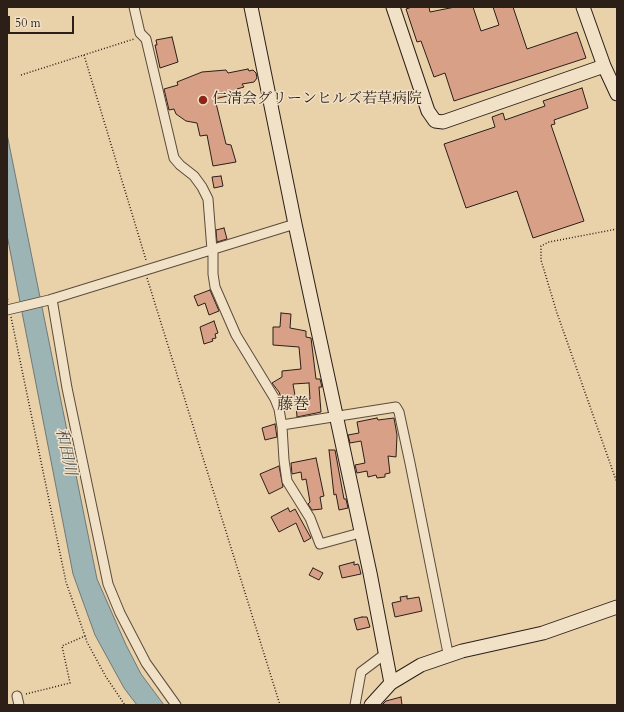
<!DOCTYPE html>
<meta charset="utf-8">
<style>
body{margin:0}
#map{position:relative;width:624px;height:712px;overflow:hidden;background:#e9d1a9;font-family:Cardo,serif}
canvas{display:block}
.frame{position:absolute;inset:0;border:8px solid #2c1f18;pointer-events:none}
.scale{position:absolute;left:8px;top:16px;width:66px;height:18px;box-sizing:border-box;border:2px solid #2c1f18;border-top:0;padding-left:5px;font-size:12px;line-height:14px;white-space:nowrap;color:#2c1f18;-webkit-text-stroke:3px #f1e1c7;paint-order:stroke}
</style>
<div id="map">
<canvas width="624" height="712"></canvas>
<div class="frame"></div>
<div class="scale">50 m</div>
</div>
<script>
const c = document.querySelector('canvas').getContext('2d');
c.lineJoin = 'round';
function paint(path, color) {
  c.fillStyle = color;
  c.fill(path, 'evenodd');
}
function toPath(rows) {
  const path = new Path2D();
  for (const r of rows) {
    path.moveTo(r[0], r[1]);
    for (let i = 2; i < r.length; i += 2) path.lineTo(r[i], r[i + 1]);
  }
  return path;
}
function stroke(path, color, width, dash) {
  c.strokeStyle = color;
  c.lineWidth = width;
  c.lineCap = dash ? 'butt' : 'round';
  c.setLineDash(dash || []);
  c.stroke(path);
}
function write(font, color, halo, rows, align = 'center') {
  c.font = font + ' Cardo,"Noto Serif JP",serif';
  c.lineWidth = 3;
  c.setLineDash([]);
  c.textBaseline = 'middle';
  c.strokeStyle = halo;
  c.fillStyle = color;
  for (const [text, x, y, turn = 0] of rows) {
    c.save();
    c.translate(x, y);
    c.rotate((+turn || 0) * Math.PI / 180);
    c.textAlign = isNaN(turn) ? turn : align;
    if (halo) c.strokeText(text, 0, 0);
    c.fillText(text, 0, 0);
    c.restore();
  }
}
const water = toPath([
 [7,134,97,579,126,645,141,674,164,705,137,705,124,688,95,635,73,574,7,235,7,134]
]);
paint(water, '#9db4b4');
stroke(water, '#707876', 1);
const building = toPath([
 [412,7,429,7,430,12,455,7,473,7,481,31,499,25,493,7,513,7,527,49,577,32,586,58,454,101,445,73,434,77,421,41,417,42,406,9,412,7],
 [172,37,178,62,160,68,155,45,157,45,156,40,172,37],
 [248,69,249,71,253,70,256,73,257,78,254,82,242,84,244,87,237,89,239,93,215,99,226,144,231,145,236,162,213,166,207,135,200,136,197,123,186,121,176,114,174,109,169,110,164,89,178,85,177,82,202,72,226,70,228,73,248,69],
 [582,88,588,108,554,120,555,124,551,125,584,221,533,238,517,191,466,208,444,144,495,127,492,117,503,113,505,120,545,106,543,101,582,88],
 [221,176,223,186,214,188,212,177,221,176],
 [224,228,227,239,217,242,216,230,224,228],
 [210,290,219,311,209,315,205,303,198,306,194,296,210,290],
 [281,313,291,314,290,328,306,331,306,337,311,338,316,379,320,379,322,387,319,387,321,412,297,417,296,404,284,406,279,392,272,383,282,377,282,371,301,369,299,347,273,345,273,327,280,327,281,313],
 [309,383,310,399,296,401,293,384,309,383],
 [214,321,218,333,215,334,216,338,212,339,213,341,204,344,200,327,214,321],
 [377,418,378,420,394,418,397,435,396,457,388,456,390,473,385,474,385,477,377,478,376,475,368,477,367,471,357,473,355,465,365,463,361,441,350,443,348,435,359,433,357,422,377,418],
 [275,424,277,437,265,440,262,428,275,424],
 [329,450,335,450,344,499,346,499,348,508,339,510,336,494,334,495,329,450],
 [316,458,324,496,320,497,322,509,312,510,308,504,310,502,306,479,302,480,301,472,292,474,291,463,316,458],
 [279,466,283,487,269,494,260,474,279,466],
 [288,508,290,512,295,509,311,538,304,542,296,523,279,532,271,517,288,508],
 [354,562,354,565,358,564,359,566,361,574,342,578,339,566,354,562],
 [313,568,323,573,319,580,309,575,313,568],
 [407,596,407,599,419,597,422,611,395,617,392,603,401,601,400,597,407,596],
 [362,617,367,617,370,627,357,630,354,619,362,617],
 [401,697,402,705,382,705,386,701,401,697]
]);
paint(building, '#d8a087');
stroke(building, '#2c1f18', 1);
const street = toPath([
 [134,7,140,33,146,39,174,158,180,165,194,176,202,187,208,199,212,250],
 [213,249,213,274,215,287,236,335,275,399,279,409,282,427,284,460,287,481,310,518,320,544,360,533],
 [52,299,67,388,108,584,120,613,146,663,176,705],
 [7,310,49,300,295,224],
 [282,425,396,407,399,412,410,463,448,653],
 [17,696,19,705],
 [355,705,361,672,385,654]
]);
const secondary = toPath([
 [251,7,295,224,370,573,391,683],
 [393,7,428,111,435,121,443,122,604,66],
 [583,7,604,66,617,94],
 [371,705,391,683,421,665,462,651,543,633,617,607]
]);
stroke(street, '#5b4c3c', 11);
stroke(secondary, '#2c1f18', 15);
stroke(toPath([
 [84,55,146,260],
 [21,75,134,39],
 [617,229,549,242,541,246,541,260,557,313,617,483],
 [147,278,280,705],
 [7,296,8,302],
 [11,317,66,582,85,636],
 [26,694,70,683,62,646,85,636,87,642,106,677,125,705]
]), '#2c1f18', 1.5, [1, 2]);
stroke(street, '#f1e1c7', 9);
stroke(secondary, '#f1e1c7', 13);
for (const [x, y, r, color] of [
 [203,100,5,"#8f2418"]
]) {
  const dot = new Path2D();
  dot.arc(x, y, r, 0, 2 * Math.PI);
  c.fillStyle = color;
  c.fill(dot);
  stroke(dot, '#f1e1c7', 1.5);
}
write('15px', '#2c1f18', '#f1e1c7', [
 ["仁清会グリーンヒルズ若草病院",212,100]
], 'left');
write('16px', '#2c1f18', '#f1e1c7', [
 ["藤巻",293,405]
]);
write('italic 16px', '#4e4c47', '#f1e1c7', [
 ["和田川",65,452,78]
]);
</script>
